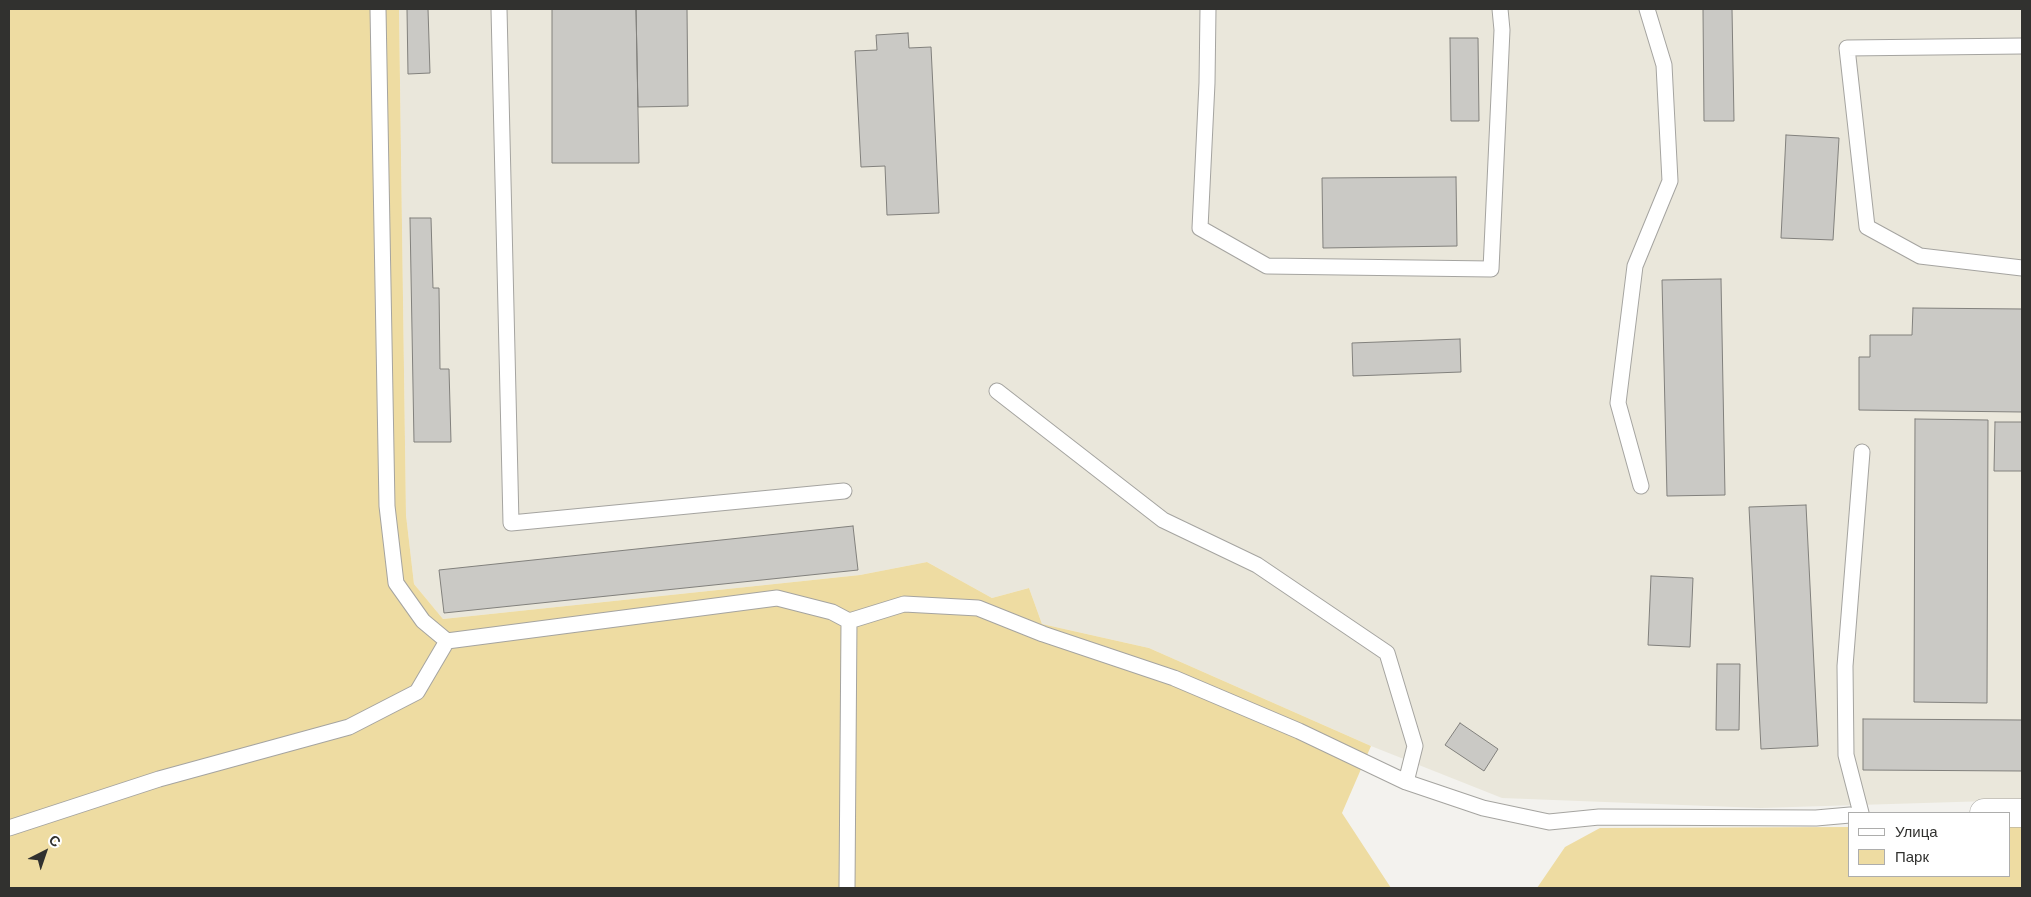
<!DOCTYPE html>
<meta charset="utf-8">
<style>
body{margin:0}
#map{position:relative;width:2031px;height:897px;overflow:hidden;background:#f3f2ee;font-family:Helvetica,sans-serif}
canvas{display:block}
.frame{position:absolute;inset:0;border:10px solid #31312f;pointer-events:none}
.legend{position:absolute;left:1848px;top:812px;width:162px;height:65px;box-sizing:border-box;background:#fff;border:1px solid #adadac;margin:0;padding:6px 9px;list-style:none;font-size:15px;color:#31312f}
.legend li{display:flex;align-items:center;gap:10px;height:25px}
.legend b{width:25px;border:1px solid #adadac}
.north{position:absolute;left:20px;top:827px;width:50px;height:50px;-webkit-text-stroke:4px #fff;paint-order:stroke;rotate:41deg;font-size:14px;font-weight:700;line-height:20px;text-align:center;color:#31312f}
.north::after{content:'';display:block;margin:auto;width:18px;height:22px;background:#31312f;clip-path:polygon(50% 0,100% 100%,50% 72%,0 100%)}
</style>
<div id="map">
<canvas width="2031" height="897"></canvas>
<div class="frame"></div>
<ul class="legend">
<li><b style="height:6px;background:#fff"></b>Улица</li>
<li><b style="height:14px;background:#eedca2"></b>Парк</li>
</ul>
<div class="north">С</div>
</div>
<script>
const c = document.querySelector('canvas').getContext('2d');
c.lineJoin = 'round';
function paint(path, color) {
  c.fillStyle = color;
  c.fill(path, 'evenodd');
}
function toPath(rows) {
  const path = new Path2D();
  for (const r of rows) {
    path.moveTo(r[0], r[1]);
    for (let i = 2; i < r.length; i += 2) path.lineTo(r[i], r[i + 1]);
  }
  return path;
}
function stroke(path, color, width, dash) {
  c.strokeStyle = color;
  c.lineWidth = width;
  c.lineCap = dash ? 'butt' : 'round';
  c.setLineDash(dash || []);
  c.stroke(path);
}
paint(toPath([
 [399,9,2022,9,2022,800,1760,808,1502,798,1371,746,1149,648,1042,624,1029,588,992,598,927,562,860,575,443,619,414,584,406,515]
]), '#eae7db');
paint(toPath([
 [9,9,399,9,406,515,414,584,443,619,860,575,927,562,992,598,1029,588,1042,624,1149,648,1371,746,1342,813,1391,888,9,888],
 [1850,827,1850,876,2010,876,2010,827,2022,827,2022,888,1537,888,1565,847,1600,828]
]), '#eedca2');
const building = toPath([
 [407,9,428,9,430,73,408,74,407,9],
 [552,9,636,9,639,163,552,163,552,9],
 [636,9,687,9,688,106,638,107,636,9],
 [1703,9,1732,9,1734,121,1704,121,1703,9],
 [908,33,909,48,931,47,939,213,887,215,885,166,861,167,855,51,877,50,876,35,908,33],
 [1450,38,1478,38,1479,121,1451,121,1450,38],
 [1786,135,1839,138,1833,240,1781,238,1786,135],
 [1456,177,1457,246,1323,248,1322,178,1456,177],
 [410,218,431,218,433,288,439,288,440,369,449,369,451,442,414,442,410,218],
 [1721,279,1725,495,1667,496,1662,280,1721,279],
 [1913,308,2022,309,2022,412,1859,410,1859,357,1870,357,1870,335,1912,335,1913,308],
 [1460,339,1461,372,1353,376,1352,343,1460,339],
 [1915,419,1988,420,1987,703,1914,702,1915,419],
 [1995,422,2022,422,2022,471,1994,471,1995,422],
 [1806,505,1818,746,1761,749,1749,507,1806,505],
 [853,526,858,570,444,613,439,570,853,526],
 [1651,576,1693,578,1690,647,1648,645,1651,576],
 [1717,664,1740,664,1739,730,1716,730,1717,664],
 [1863,719,2022,720,2022,771,1863,770,1863,719],
 [1460,723,1498,749,1484,771,1445,745,1460,723]
]);
paint(building, '#cac9c5');
stroke(building, '#82817d', 1);
const service = toPath([
 [499,9,511,523,844,491],
 [1208,9,1207,83,1200,228,1267,266,1491,269,1502,30,1500,9],
 [2022,46,1847,48,1867,227,1920,256,2022,268],
 [997,391,1163,520,1257,565,1387,653,1415,746,1406,782],
 [1641,486,1618,403,1635,266,1670,181,1664,65,1647,9],
 [447,641,777,598,832,612,849,621,904,604,978,608,1043,634,1174,678,1299,731,1406,782,1483,808,1549,822,1599,817,1816,818,1850,815],
 [1861,813,1846,755,1845,666,1862,452],
 [9,828,159,779,349,727,417,692,447,641,423,621,396,583,387,506,378,9],
 [847,888,849,621]
]);
const minor = toPath([
 [1984,813,2022,813]
]);
stroke(service, '#a5a4a0', 17);
stroke(minor, '#a5a4a0', 29);
stroke(service, '#fff', 15);
stroke(minor, '#fff', 28);
</script>
